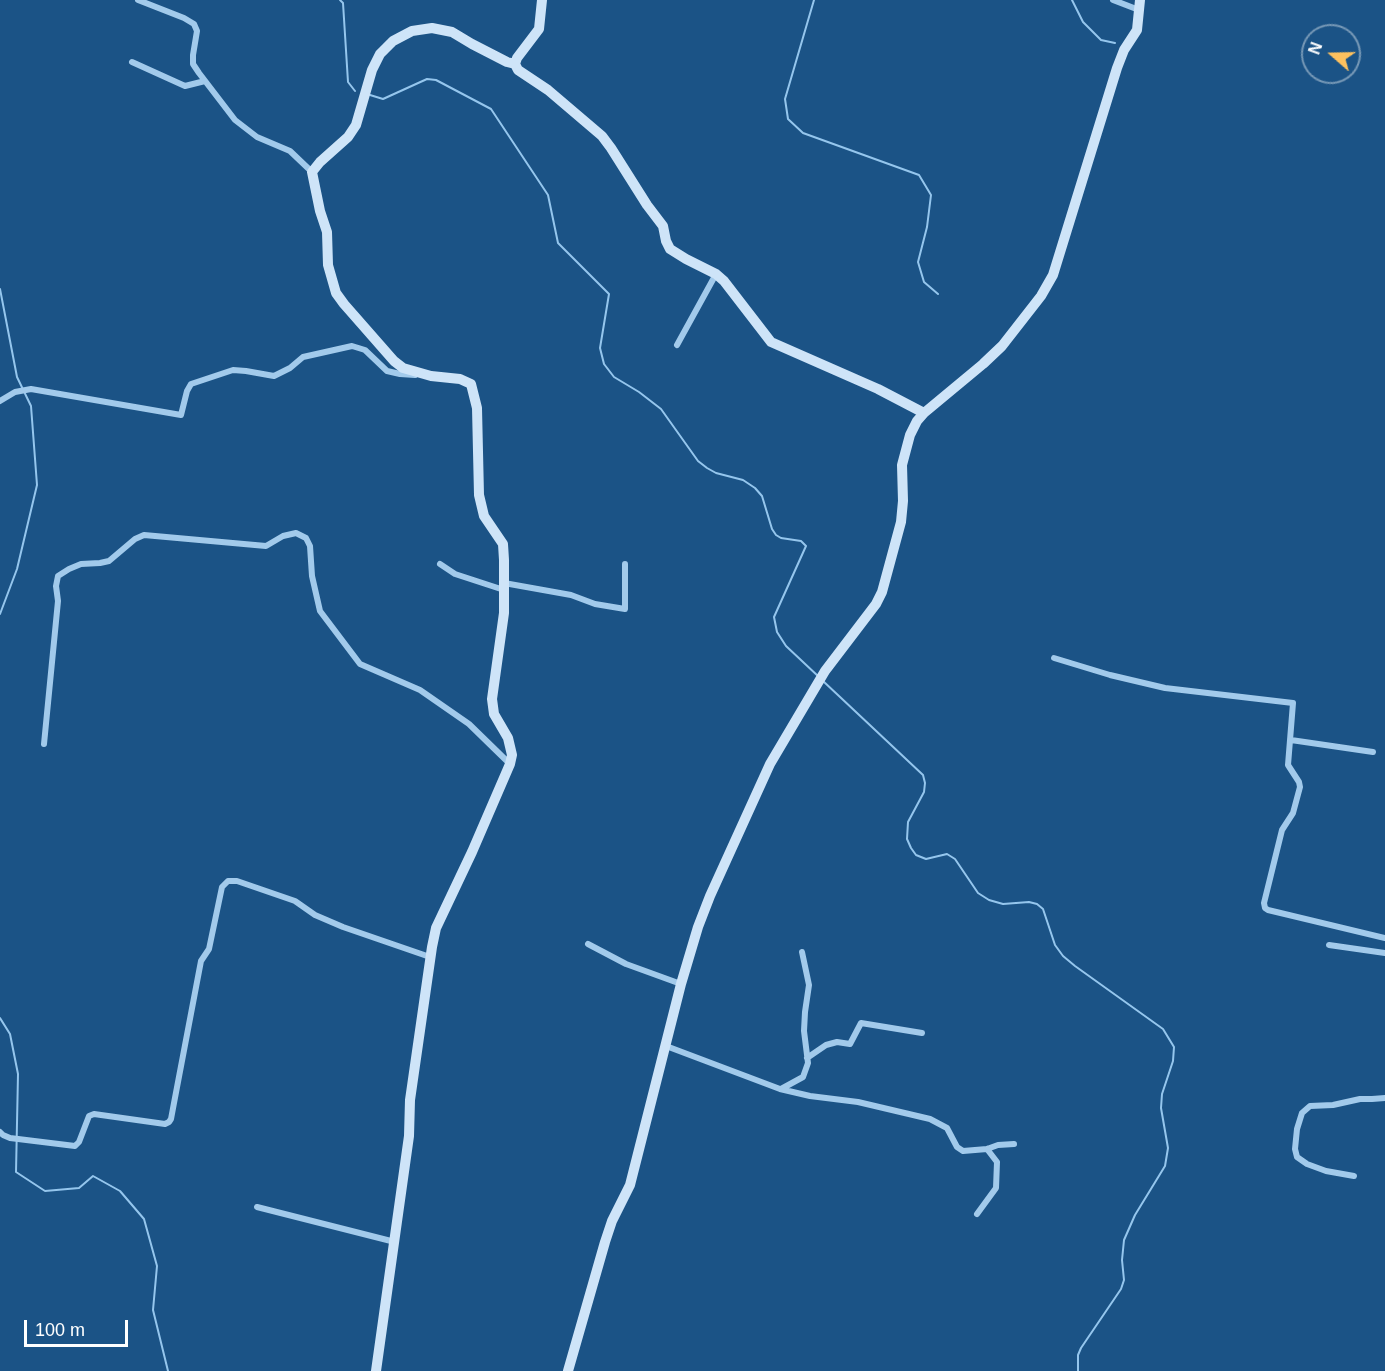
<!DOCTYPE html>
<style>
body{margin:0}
#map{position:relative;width:1385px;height:1371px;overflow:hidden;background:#1b5386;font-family:Helvetica,sans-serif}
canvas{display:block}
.north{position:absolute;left:1301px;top:24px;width:60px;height:60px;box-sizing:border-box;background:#1b5386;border:2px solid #7698b6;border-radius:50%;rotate:290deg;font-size:16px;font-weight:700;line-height:24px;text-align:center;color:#fff}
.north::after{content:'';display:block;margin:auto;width:21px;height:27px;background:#fdc15f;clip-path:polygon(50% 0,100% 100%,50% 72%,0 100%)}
.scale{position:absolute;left:24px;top:1320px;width:104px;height:27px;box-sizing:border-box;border:3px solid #fff;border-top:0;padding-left:8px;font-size:18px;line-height:21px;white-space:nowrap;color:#fff;-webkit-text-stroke:4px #1b5386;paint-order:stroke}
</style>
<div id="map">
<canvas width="1385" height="1371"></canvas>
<div class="north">N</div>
<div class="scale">100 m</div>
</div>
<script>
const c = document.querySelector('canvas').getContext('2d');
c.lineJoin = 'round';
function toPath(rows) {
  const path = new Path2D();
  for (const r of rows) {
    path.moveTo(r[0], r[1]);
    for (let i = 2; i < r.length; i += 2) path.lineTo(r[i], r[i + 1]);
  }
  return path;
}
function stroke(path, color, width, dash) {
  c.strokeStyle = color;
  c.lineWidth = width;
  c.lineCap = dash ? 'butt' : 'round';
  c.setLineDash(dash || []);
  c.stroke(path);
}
stroke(toPath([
 [340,0,343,3,348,82,355,91],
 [814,0,785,99,788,119,803,133,919,175,931,195,927,227,918,262,924,282,938,294],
 [1072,0,1083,22,1101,40,1115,43],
 [370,95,383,99,427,79,436,80,491,109,548,195,558,243,609,294,600,348,604,364,614,377,639,392,661,409,698,461,707,468,716,473,743,480,755,488,762,496,772,529,776,535,781,538,801,541,806,546,774,617,777,632,786,646,819,677],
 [0,289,17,377,31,406,37,485,17,569,0,614],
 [823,681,923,775,925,783,924,792,908,822,907,839,911,848,916,855,926,859,947,854,955,859,978,893,989,900,1003,904,1029,902,1037,904,1043,909,1055,945,1063,956,1075,966,1163,1029,1174,1047,1173,1061,1162,1094,1161,1108,1168,1148,1165,1166,1135,1215,1124,1240,1122,1260,1124,1280,1121,1289,1081,1348,1078,1355,1078,1371],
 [0,1018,10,1034,18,1074,16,1172,45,1191,79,1188,93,1176,120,1191,144,1219,157,1266,153,1310,168,1371]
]), '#95c6ed', 2);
stroke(toPath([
 [138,0,184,18,194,24,197,31,193,55,193,64,199,73,235,120,257,137,290,151,312,172],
 [1113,0,1139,10],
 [132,62,185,86,205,81],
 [677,345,716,274],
 [0,401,15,392,31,389,181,415,187,391,191,384,233,370,246,371,274,376,290,368,303,357,352,346,365,350,387,371,400,374,415,375],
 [440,564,455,574,504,590],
 [504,583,571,595,595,604,625,609,625,564],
 [1054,658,1110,675,1165,688,1293,703,1288,765,1299,782,1300,787,1293,813,1282,830,1264,903,1265,908,1268,910,1385,938],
 [1291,740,1373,752],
 [44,744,58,601,56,586,58,576,69,569,81,564,100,563,109,561,135,539,144,535,266,546,283,536,296,533,306,538,310,546,312,576,320,611,360,664,420,690,469,724,510,764],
 [588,944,626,964,681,984],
 [1329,945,1385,953],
 [666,1046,780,1089,810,1096,858,1102,930,1119,947,1128,957,1147,963,1151,987,1149,998,1145,1014,1144],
 [807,1058,826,1045,837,1042,850,1044,861,1023,922,1033],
 [781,1089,803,1077,808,1063,804,1031,805,1012,809,985,802,952],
 [0,1132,3,1135,10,1138,75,1146,79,1142,89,1116,94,1114,165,1124,169,1122,171,1119,174,1103,201,961,209,949,222,887,228,881,237,881,295,901,315,915,343,927,430,957],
 [1354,1176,1326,1171,1307,1164,1297,1157,1295,1149,1297,1129,1302,1113,1310,1106,1333,1105,1360,1099,1372,1099,1385,1098],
 [257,1207,395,1242],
 [977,1214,996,1188,997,1162,987,1149]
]), '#a2caeb', 6);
stroke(toPath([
 [542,0,539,29,517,58,515,64,518,70,548,90,602,136,611,148,647,205,663,226,666,241,670,249,686,259,716,274,724,281,771,342,878,389,924,413],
 [376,1371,409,1136,410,1100,432,947,436,928,472,852,510,764,512,755,508,738,494,714,492,699,504,613,504,560,503,544,484,516,479,495,477,408,471,384,460,379,431,376,403,368,394,361,344,304,336,293,328,265,327,232,320,211,312,172,320,162,348,137,356,125,372,70,380,54,393,41,412,31,432,28,452,32,472,44,507,62,515,64],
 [568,1371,605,1242,612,1221,630,1185,681,984,698,927,710,896,770,764,825,671,876,604,882,592,901,522,903,501,902,465,910,435,917,421,924,413,983,364,1002,346,1041,296,1053,275,1117,68,1124,50,1137,30,1140,0]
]), '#cee4f8', 10);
</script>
